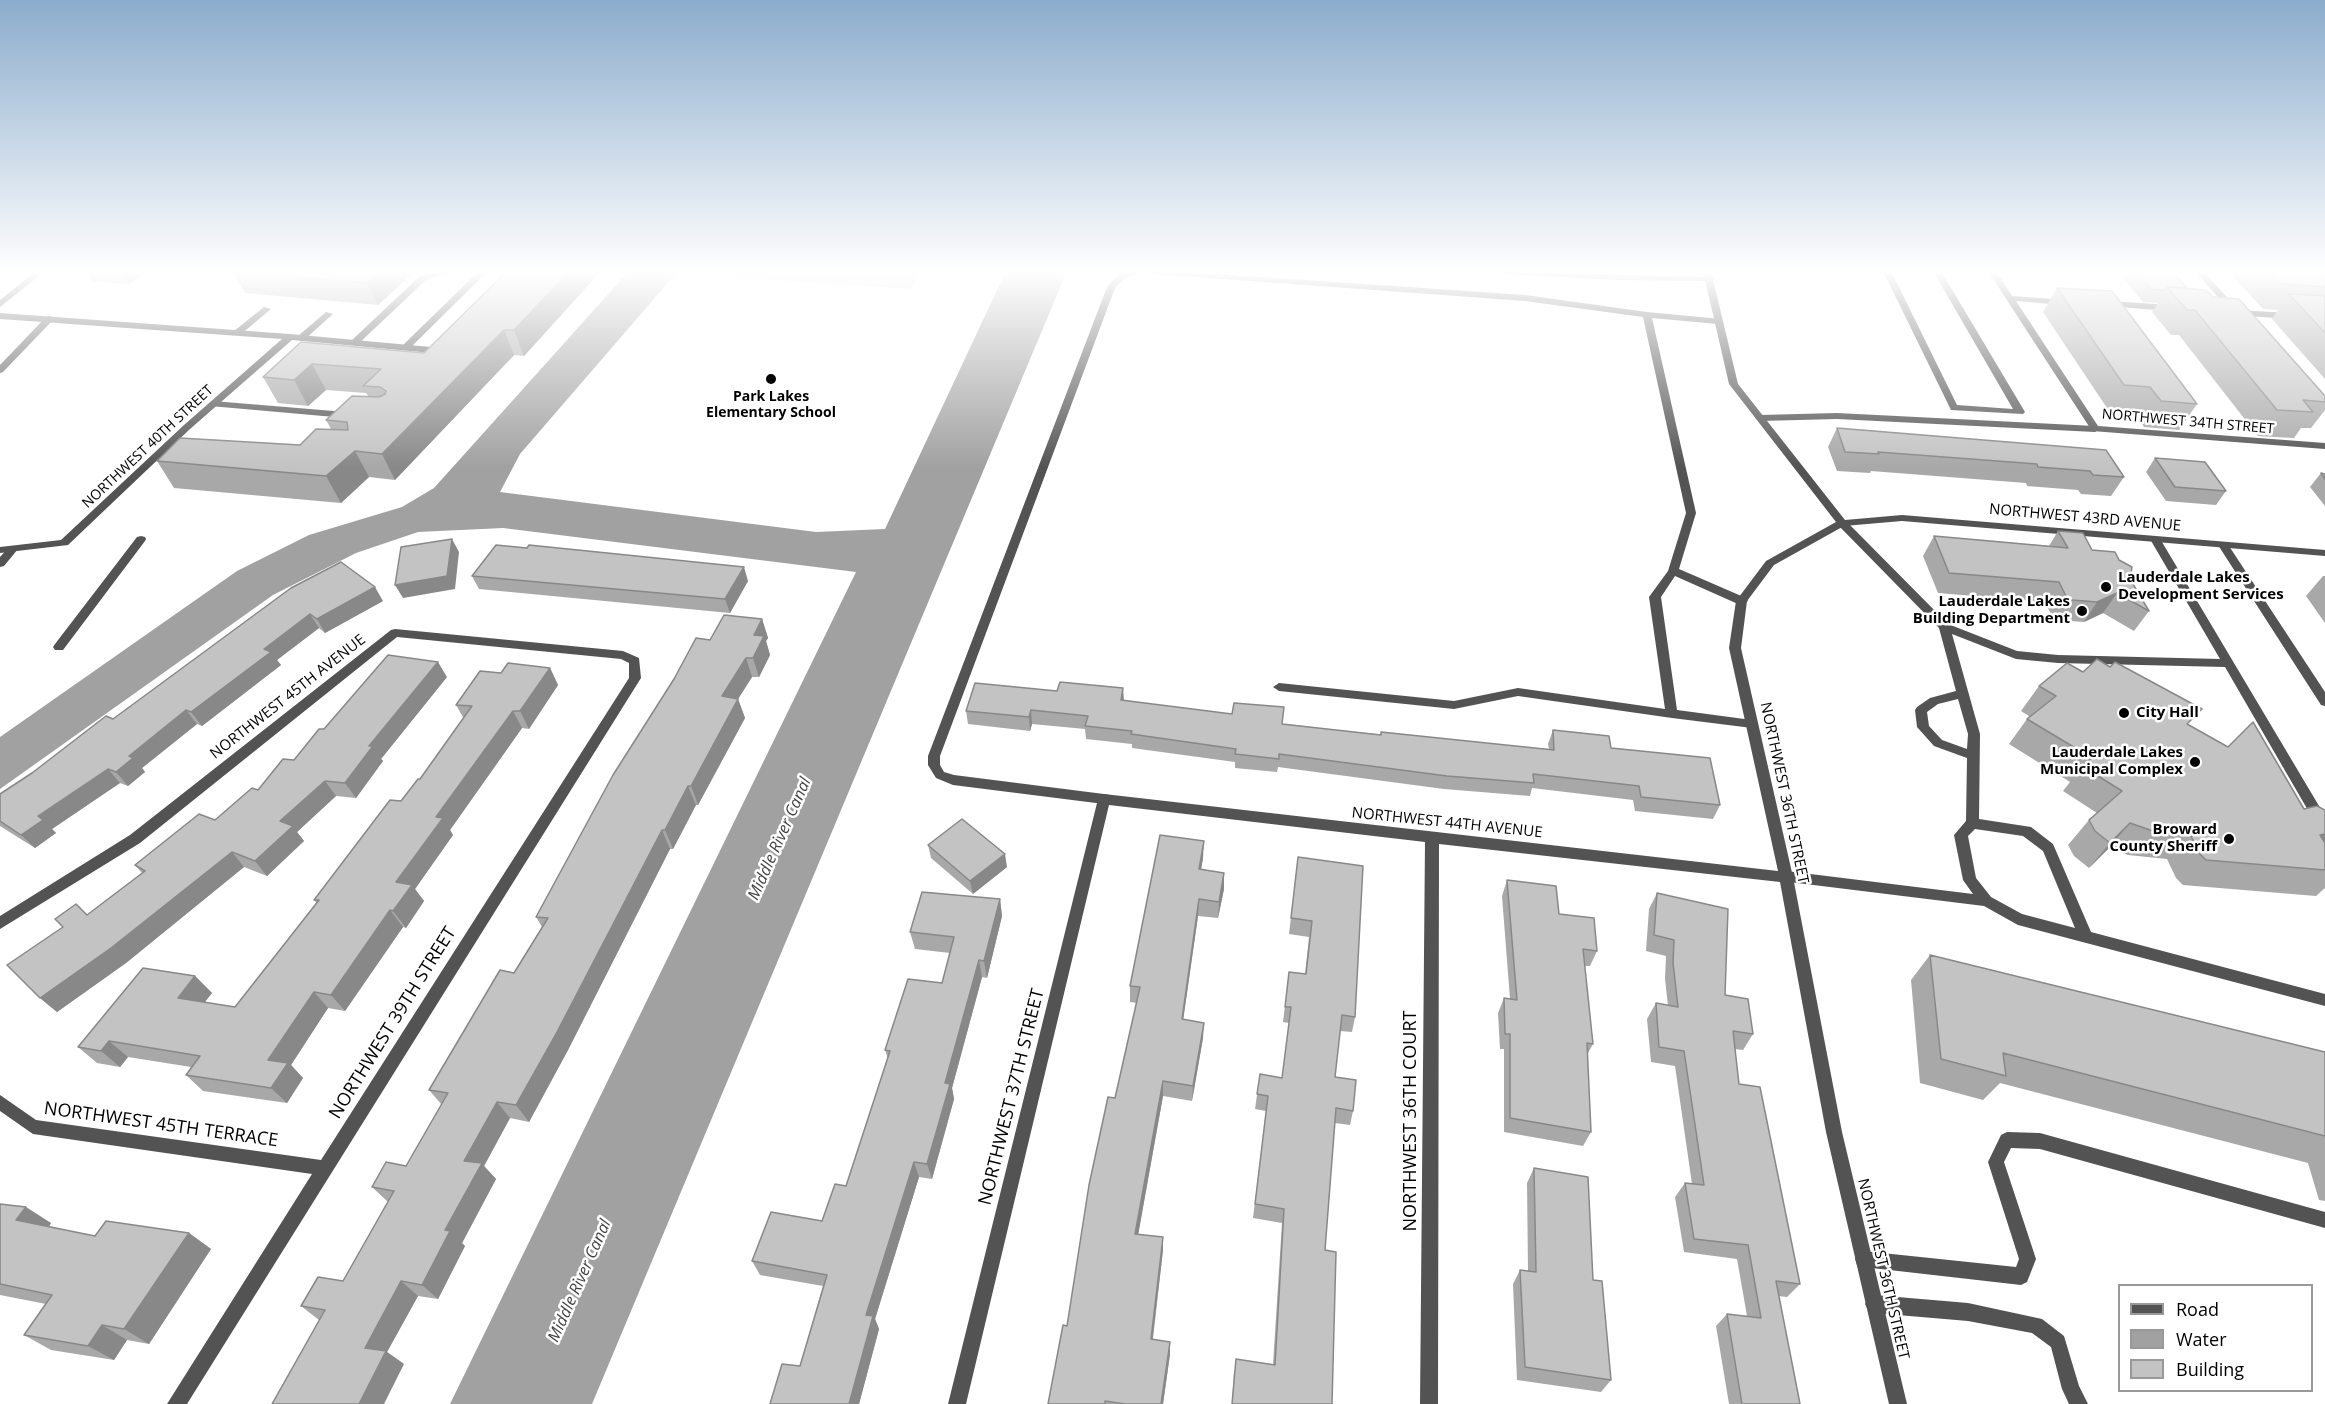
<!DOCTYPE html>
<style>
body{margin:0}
#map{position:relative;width:2325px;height:1404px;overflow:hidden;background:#fff;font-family:"Open Sans",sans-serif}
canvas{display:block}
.legend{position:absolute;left:2118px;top:1284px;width:195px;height:108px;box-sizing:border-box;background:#fff;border:2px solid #999;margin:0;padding:8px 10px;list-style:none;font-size:18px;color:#000}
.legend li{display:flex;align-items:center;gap:12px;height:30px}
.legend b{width:30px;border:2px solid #999}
</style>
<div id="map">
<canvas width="2325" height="1404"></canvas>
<ul class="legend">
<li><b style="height:8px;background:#535353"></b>Road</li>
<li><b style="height:16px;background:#a1a1a1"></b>Water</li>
<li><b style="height:16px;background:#c3c3c3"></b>Building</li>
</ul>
</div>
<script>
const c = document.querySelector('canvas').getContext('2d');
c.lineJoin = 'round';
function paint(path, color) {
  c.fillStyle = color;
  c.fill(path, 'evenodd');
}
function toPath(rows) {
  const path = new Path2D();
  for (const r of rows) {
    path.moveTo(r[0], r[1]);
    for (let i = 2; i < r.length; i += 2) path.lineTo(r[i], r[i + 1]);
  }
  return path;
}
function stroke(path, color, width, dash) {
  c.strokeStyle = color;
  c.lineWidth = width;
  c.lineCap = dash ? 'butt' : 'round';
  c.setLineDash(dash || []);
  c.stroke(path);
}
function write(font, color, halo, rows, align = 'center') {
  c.font = font + ' "Open Sans",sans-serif';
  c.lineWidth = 5;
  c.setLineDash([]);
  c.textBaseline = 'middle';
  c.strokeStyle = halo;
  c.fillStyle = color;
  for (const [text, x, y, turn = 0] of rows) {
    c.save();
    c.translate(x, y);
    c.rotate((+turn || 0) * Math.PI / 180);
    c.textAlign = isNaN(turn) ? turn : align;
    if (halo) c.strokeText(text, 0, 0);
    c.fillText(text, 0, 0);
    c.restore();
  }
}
paint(toPath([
 [736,271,921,271,911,289,731,277]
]), '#dadada');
paint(toPath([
 [629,271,678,271,520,454,500,492,816,532,885,529,1006,271,1067,271,592,1404,450,1404,856,572,503,528,418,532,356,553,273,595,0,789,0,737,237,571,309,535,402,507,434,488]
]), '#a1a1a1');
paint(toPath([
 [440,271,453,271,426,280,357,345,351,345,351,341,420,276,440,271],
 [479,271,488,271,408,350,402,350,402,346,479,271],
 [1130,271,1175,271,1525,295,1647,312,1721,319,1722,321,1718,324,1652,318,1696,513,1679,569,1746,598,1748,601,1742,605,1738,604,1675,576,1661,597,1677,710,1752,720,1758,724,1756,727,1752,728,1672,718,1518,696,1454,709,1279,691,1273,687,1279,683,1454,701,1518,688,1665,709,1649,597,1668,571,1686,513,1643,317,1525,301,1141,273,1126,277,1115,288,940,756,940,765,944,772,954,775,1104,794,1109,795,1110,799,1109,803,1104,804,953,785,936,778,928,765,928,756,1107,287,1120,273,1130,271],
 [1483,271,1708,277,1712,279,1708,281,1617,280,1487,273,1483,271],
 [1883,271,1891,271,1957,405,2013,409,1933,271,1941,271,2025,412,2023,414,1951,410,1883,271],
 [264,307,271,309,240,335,234,335,234,331,264,307],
 [326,312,333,314,304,340,298,340,298,336,326,312],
 [49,316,52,317,52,321,3,372,0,373,0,365,46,317,49,316],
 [213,401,346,412,351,415,346,418,210,406,210,402,213,401],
 [1837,413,2095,426,2100,429,2095,432,1837,419,1760,421,1755,418,1760,415,1837,413],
 [1842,520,1846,521,1948,624,2017,651,2058,655,2220,659,2150,539,2151,537,2159,537,2325,816,2325,832,2320,831,2225,667,2058,663,2016,659,1952,634,1980,734,1979,819,2031,827,2053,844,2091,932,2325,994,2325,1006,2018,925,1984,906,1781,881,1779,877,1781,873,1786,871,1973,894,1963,880,1954,835,1966,821,1967,758,1934,746,1917,727,1915,710,1917,707,1930,698,1956,691,1939,628,1838,525,1837,523,1838,521,1842,520],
 [1958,699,1968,734,1967,749,1942,740,1929,726,1927,712,1938,704,1958,699],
 [1975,829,2023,836,2043,851,2075,928,2022,914,1991,897,1976,878,1968,836,1975,829],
 [141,536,145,537,146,539,145,541,63,650,55,650,53,647,55,644,137,537,141,536],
 [2223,542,2227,543,2325,692,2325,706,2321,705,2218,545,2223,542],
 [13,546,18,549,4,566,0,567,0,557,9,547,13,546],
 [2007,1132,2040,1133,2325,1212,2325,1228,2040,1149,2011,1148,2004,1162,2036,1259,2027,1282,2021,1285,1863,1267,1857,1265,1855,1259,1857,1253,1863,1251,2016,1267,2019,1259,1988,1162,2001,1135,2007,1132],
 [1874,1295,1968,1303,2042,1319,2064,1336,2079,1386,2088,1404,2069,1404,2062,1389,2051,1347,2032,1333,1968,1321,1874,1313,1868,1310,1865,1304,1868,1298,1874,1295]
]), '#535353');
paint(toPath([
 [36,271,45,271,0,307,0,300,36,271],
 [1703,271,1711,271,1738,384,1845,520,1902,515,2325,550,2325,556,1902,521,1844,526,1774,565,1747,601,1741,648,1793,877,1842,1132,1907,1404,1889,1404,1826,1132,1780,882,1439,844,1438,1404,1420,1404,1425,842,1109,805,966,1404,948,1404,1099,795,1104,794,1778,871,1729,648,1736,601,1766,561,1836,522,1729,384,1703,271],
 [1988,271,1996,271,2012,296,2066,300,2067,302,2063,305,2016,301,2098,426,2325,443,2325,449,2092,431,1988,271],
 [2195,271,2203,271,2236,307,2236,310,2291,313,2295,316,2291,319,2233,315,2233,311,2230,311,2195,271],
 [2108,301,2171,305,2175,308,2171,311,2105,306,2105,302,2108,301],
 [0,313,290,334,442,348,446,351,442,354,292,340,190,429,68,545,0,553,0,547,61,540,184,425,282,339,0,319,0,313],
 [395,629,623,651,639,658,641,678,187,1404,167,1404,312,1174,33,1134,0,1111,0,1095,36,1120,321,1160,629,678,629,663,621,659,397,637,140,843,0,929,0,916,130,835,391,630,395,629]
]), '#535353');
paint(toPath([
 [85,271,148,271,129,284,92,281],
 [234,271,415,271,378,305,245,293,233,272],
 [504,271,601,271,524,356,514,355,395,480,369,477,341,503,174,488,157,461,300,445,331,429,326,420,369,397,366,393,326,390,308,406,278,403,263,377,301,342,424,353,505,273],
 [2118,271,2172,271,2187,288,2213,297,2325,396,2325,410,2311,428,2301,428,2294,438,2258,436,2179,335,2171,335,2152,312,2158,303,2143,302],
 [2228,271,2319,271,2325,277,2325,379,2272,319,2278,310,2263,309],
 [2057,288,2197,404,2179,430,2144,427,2134,412,2109,411,2043,312],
 [1837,428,2106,450,2124,477,2111,496,2081,494,2078,490,2027,486,2026,483,1871,471,1870,473,1837,471,1828,447],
 [2155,458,2226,491,2216,505,2166,501,2146,472],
 [2321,473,2325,474,2325,506,2310,487],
 [2058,531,2092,550,2130,579,2149,611,2134,631,2103,613,2084,622,2058,620,2053,618,2045,602,1938,593,1923,556,1934,536,2049,546],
 [472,576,748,581,730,613,479,589],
 [2323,576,2325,576,2325,623,2306,596],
 [291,588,383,601,325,633,319,628,277,660,281,665,202,726,197,724,142,768,145,772,128,786,120,783,52,829,56,833,35,848,0,826,0,794,113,719],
 [762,619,768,638,766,641,770,655,759,677,752,677,738,699,745,718,698,805,696,805,673,849,670,849,568,1050,529,1122,510,1118,484,1166,496,1179,462,1243,465,1246,438,1299,418,1296,387,1352,404,1364,319,1320,301,1306,343,1281,388,1202,372,1187,406,1166,442,1105,429,1090,514,973,542,927,536,917,710,640],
 [550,668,558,685,529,729,522,728,450,830,453,835,415,889,424,901,406,928,403,927,345,1011,328,1008,291,1065,303,1078,287,1103,203,1091,186,1075,191,1067,128,1057,120,1067,97,1063,78,1047,195,976,212,993,204,1002,235,1007,317,903,314,900,420,779,464,719,456,705,501,673],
 [2083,672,2189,725,2304,809,2325,810,2325,888,2316,896,2183,885,2176,878,2167,859,2128,855,2109,848,2089,868,2074,856,2068,845,2089,820,2097,813,2063,791,2070,782,2009,744,2027,719,2029,716,2021,711,2039,686],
 [447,677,381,759,383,761,356,798,336,796,297,832,304,841,267,876,244,867,126,963,57,1012,40,998,87,915,142,873,135,865,215,820,258,790,294,760,324,729],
 [1057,691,1124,700,1283,724,1380,735,1549,749,1548,744,1553,730,1611,748,1720,805,1713,819,1635,811,1633,800,1532,788,1530,796,1444,789,1278,767,1277,772,1235,768,1235,762,1132,748,1132,744,1086,739,1085,729,1032,724,1030,731,968,724,966,711],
 [928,845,1007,867,973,894,931,858],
 [1298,857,1355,1017,1352,1032,1340,1031,1335,1077,1353,1111,1350,1125,1335,1123,1325,1250,1332,1404,1232,1404,1234,1371,1273,1364,1282,1223,1253,1218,1266,1111,1255,1109,1260,1074,1282,1078,1289,1023,1283,1022,1289,972,1305,974,1309,937,1289,934],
 [1203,858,1201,870,1224,873,1224,889,1218,918,1198,916,1183,1020,1203,1038,1192,1101,1163,1096,1138,1234,1163,1250,1153,1339,1170,1354,1163,1404,1048,1404,1067,1326,1115,1098,1137,1003,1130,1002,1130,986],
 [1507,880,1559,914,1597,951,1590,966,1584,966,1593,1044,1587,1055,1591,1132,1583,1146,1504,1132,1504,1049,1500,1049,1498,1013,1504,998,1510,999,1502,896],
 [1657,893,1725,995,1753,1034,1743,1050,1735,1049,1739,1084,1800,1284,1787,1297,1778,1296,1800,1404,1729,1404,1716,1326,1727,1314,1747,1316,1737,1259,1684,1252,1675,1197,1685,1183,1692,1184,1675,1066,1651,1062,1647,1019,1656,1003,1668,1006,1665,979,1666,956,1646,951,1649,909],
 [1000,899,1002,916,987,978,982,977,952,1088,954,1099,932,1179,919,1177,875,1319,879,1329,859,1404,770,1404,800,1366,823,1286,760,1275,752,1261,822,1221,846,1186,888,1059,885,1050,942,983,950,953,915,949,910,932],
 [1930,955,2325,1052,2325,1201,2319,1200,2308,1163,2000,1083,1983,1100,1920,1083,1911,980],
 [1534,1168,1593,1280,1611,1380,1601,1392,1517,1380,1513,1284,1520,1270,1528,1271,1527,1183],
 [0,1204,51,1223,49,1227,95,1236,189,1233,211,1249,149,1344,127,1340,114,1360,51,1350,24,1335,46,1304,0,1295]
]), '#a8a8a8');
paint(toPath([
 [121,271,148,271,129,284],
 [381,271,415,271,378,305,367,283],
 [570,271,601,271,524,356,514,330],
 [504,330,514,355,395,480,382,454],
 [312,364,326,390,308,406,294,380],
 [355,451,369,477,341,503,326,476],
 [452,539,459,552,455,589,403,598,395,585],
 [744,567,748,581,730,613,725,599],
 [375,587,383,601,325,633,317,619],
 [2117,593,2103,613,2084,622,2097,602],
 [310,614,319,628,277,660,281,665,202,726,191,712,264,649],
 [762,619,768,638,766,641,770,655,759,677,753,658,754,635],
 [746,658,752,677,738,699,745,718,698,805,691,786,722,696],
 [438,662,447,677,381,759,383,761,356,798,345,783,369,746],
 [550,668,558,685,529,729,520,711],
 [1123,688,1124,701,1121,700],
 [186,710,197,724,142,768,145,772,128,786,116,772,129,756],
 [1031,710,1032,724,1030,731,1029,717],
 [513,711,522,728,450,830,453,835,415,889,424,901,406,928,393,911,396,882,436,817],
 [108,769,120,783,52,829,56,833,35,848,21,835,38,816],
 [325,781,336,796,297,832,304,841,267,876,255,861,280,821],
 [688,786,696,805,673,849,665,830],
 [2130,823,2109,848,2089,868,2110,843],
 [662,830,670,849,568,1050,529,1122,516,1105],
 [2325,834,2325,843,2320,835],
 [1204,841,1203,858,1198,886,1199,869],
 [232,852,244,867,126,963,57,1012,40,998],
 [1005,854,1007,867,973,894,970,881],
 [1224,873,1224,889,1218,918,1219,902],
 [1000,899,1002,916,987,978,984,961],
 [1199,899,1198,916,1181,1035,1182,1019],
 [390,910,403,927,345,1011,331,995],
 [979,960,982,977,952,1088,954,1099,932,1179,927,1164,945,1083],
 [195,976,212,993,195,1015,178,998],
 [314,992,328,1008,291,1065,303,1078,287,1103,271,1088,268,1060],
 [1204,1023,1203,1038,1192,1101,1193,1086],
 [109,1041,128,1057,120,1067,101,1051],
 [1163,1081,1163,1096,1136,1247,1135,1234],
 [497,1102,510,1118,484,1166,496,1179,462,1243,465,1246,438,1299,422,1285,464,1161],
 [914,1162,919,1177,875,1319,879,1329,859,1404,849,1404,866,1315],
 [26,1207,51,1223,41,1237,16,1220],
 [189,1233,211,1249,149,1344,124,1329],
 [1163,1237,1163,1250,1151,1351,1151,1339],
 [401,1281,418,1296,387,1352,404,1364,384,1404,359,1404,365,1348],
 [102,1325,127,1340,114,1360,88,1346],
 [1170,1342,1170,1354,1163,1404,1161,1404]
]), '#888');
const building = toPath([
 [234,271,381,271,367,283,233,272,234,271],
 [507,271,570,271,514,330,504,330,382,454,355,451,326,476,157,461,180,438,300,445,316,429,348,430,347,422,326,420,352,396,379,397,385,394,386,391,380,387,363,386,381,369,312,364,294,380,263,377,301,342,424,353,507,271],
 [2135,271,2172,271,2187,288,2167,287,2165,290,2151,289,2135,271],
 [2267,271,2319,271,2325,277,2325,287,2280,284,2267,271],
 [2167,287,2206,290,2213,297,2239,299,2325,396,2325,402,2303,400,2313,412,2277,410,2195,310,2187,310,2167,287],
 [2057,288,2112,291,2197,404,2161,401,2150,387,2124,385,2057,288],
 [2289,294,2325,296,2325,333,2289,294],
 [1837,428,2106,450,2124,477,2093,475,2090,471,2038,467,2037,464,1878,452,1879,454,1845,452,1837,428],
 [2155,458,2205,462,2226,491,2175,487,2155,458],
 [2321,473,2325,474,2325,479,2321,473],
 [2058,531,2083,533,2092,550,2115,552,2119,560,2132,567,2130,579,2149,611,2117,593,2097,602,2072,600,2067,598,2059,582,1949,573,1934,536,2068,548,2058,531],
 [452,539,447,576,395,585,401,547,452,539],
 [496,545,527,548,529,545,744,567,725,599,472,576,496,545],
 [341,562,375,587,317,619,310,614,264,649,271,652,191,712,186,710,129,756,133,758,116,772,108,769,38,816,43,820,21,835,0,821,0,794,32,773,106,716,113,719,291,588,341,562],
 [724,615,762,619,754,635,764,636,753,658,746,658,722,696,738,699,691,786,688,786,665,830,662,830,557,1032,516,1105,497,1102,464,1161,482,1163,445,1230,450,1231,422,1285,401,1281,365,1348,386,1351,359,1404,272,1404,325,1310,301,1306,318,1277,343,1281,394,1191,372,1187,386,1162,406,1166,448,1093,429,1090,500,970,514,973,548,918,536,917,613,775,674,679,696,638,710,640,724,615],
 [388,655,438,662,369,746,373,746,345,783,325,781,280,821,293,826,255,861,232,852,111,948,40,998,7,965,63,927,55,919,76,904,87,915,145,871,135,865,199,814,215,820,252,788,258,790,283,759,294,760,319,729,324,729,388,655],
 [2097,659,2110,667,2115,662,2202,709,2187,724,2228,747,2253,722,2304,809,2317,806,2325,810,2325,834,2320,835,2325,843,2325,870,2206,860,2200,854,2190,834,2150,830,2130,823,2110,843,2095,831,2089,820,2122,791,2082,766,2092,758,2027,719,2056,696,2039,686,2067,663,2083,672,2097,659],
 [508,663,550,668,520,711,513,711,436,817,443,818,396,882,412,885,393,911,390,910,331,995,314,992,268,1060,288,1063,271,1088,186,1075,200,1056,109,1041,101,1051,78,1047,143,968,195,976,178,998,235,1007,319,900,314,900,390,800,401,801,418,779,420,779,472,706,456,705,480,671,501,673,508,663],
 [1060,682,1123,688,1121,700,1232,714,1234,703,1284,707,1282,724,1381,735,1381,732,1554,750,1553,730,1609,736,1611,748,1710,758,1720,805,1641,797,1639,786,1533,774,1534,783,1447,776,1279,754,1279,759,1235,754,1236,749,1131,734,1132,731,1085,726,1088,716,1031,710,1029,717,966,711,975,683,1057,691,1060,682],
 [962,819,1005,854,970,881,928,845,962,819],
 [1160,835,1204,841,1199,869,1224,873,1219,902,1199,899,1182,1019,1204,1023,1193,1086,1163,1081,1135,1234,1163,1237,1151,1339,1170,1342,1161,1404,1125,1404,1105,1401,1105,1404,1048,1404,1063,1325,1067,1326,1089,1185,1108,1097,1115,1098,1140,987,1130,986,1160,835],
 [1298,857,1363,866,1355,1017,1342,1015,1335,1077,1356,1080,1353,1111,1336,1108,1325,1250,1336,1252,1332,1404,1232,1404,1236,1359,1275,1365,1284,1209,1255,1204,1268,1096,1257,1094,1260,1074,1282,1078,1291,1007,1285,1007,1289,972,1306,974,1312,921,1291,918,1298,857],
 [1507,880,1556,886,1559,914,1594,918,1597,951,1583,949,1593,1044,1587,1043,1591,1132,1510,1118,1510,1034,1505,1034,1504,998,1517,1000,1507,880],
 [922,892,1000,899,984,961,979,960,945,1083,950,1084,927,1164,914,1162,866,1315,873,1316,849,1404,770,1404,782,1364,800,1366,827,1275,752,1261,771,1212,822,1221,835,1184,846,1186,890,1051,885,1050,908,979,942,983,954,937,910,932,922,892],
 [1657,893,1728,909,1725,995,1748,999,1753,1034,1733,1031,1739,1084,1760,1087,1800,1284,1776,1281,1800,1404,1742,1404,1727,1314,1761,1318,1748,1245,1694,1239,1685,1183,1704,1185,1684,1051,1659,1047,1656,1003,1678,1007,1673,963,1674,940,1654,935,1657,893],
 [1930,955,2325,1052,2325,1136,2003,1053,2006,1076,1941,1059,1930,955],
 [1534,1168,1588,1177,1593,1280,1602,1281,1611,1380,1525,1367,1520,1270,1536,1272,1534,1168],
 [0,1204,26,1207,16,1220,95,1236,106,1221,189,1233,124,1329,102,1325,88,1346,24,1335,52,1295,0,1284,0,1204]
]);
paint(building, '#c3c3c3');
stroke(building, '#888', 1.5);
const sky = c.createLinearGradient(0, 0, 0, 468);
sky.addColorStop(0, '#8baccc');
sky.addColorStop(0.58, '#fff');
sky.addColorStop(1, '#ffffff00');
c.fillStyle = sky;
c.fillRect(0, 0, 2325, 468);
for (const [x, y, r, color] of [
 [771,379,6,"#000"],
 [2106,587,6,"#000"],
 [2082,611,6,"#000"],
 [2124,713,6,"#000"],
 [2195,762,6,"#000"],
 [2229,839,6,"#000"]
]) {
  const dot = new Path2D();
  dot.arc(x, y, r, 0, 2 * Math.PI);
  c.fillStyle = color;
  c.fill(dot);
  stroke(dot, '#fff', 2);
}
write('bold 14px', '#000', '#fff', [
 ["Park Lakes",771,397],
 ["Elementary School",771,413]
]);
write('14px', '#000', '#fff', [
 ["NORTHWEST 34TH STREET",2188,422,5],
 ["NORTHWEST 40TH STREET",148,447,-43]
]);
write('15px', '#000', '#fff', [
 ["NORTHWEST 43RD AVENUE",2085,518,5],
 ["NORTHWEST 45TH AVENUE",288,697,-38],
 ["NORTHWEST 36TH STREET",1784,793,78],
 ["NORTHWEST 44TH AVENUE",1447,823,6],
 ["NORTHWEST 36TH STREET",1883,1269,77]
]);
write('bold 15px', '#000', '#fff', [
 ["Lauderdale Lakes",2118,578,"left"],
 ["Development Services",2118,595,"left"],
 ["Lauderdale Lakes",2070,602],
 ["Building Department",2070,619],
 ["City Hall",2136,713,"left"],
 ["Lauderdale Lakes",2183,753],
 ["Municipal Complex",2183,770],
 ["Broward",2217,830],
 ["County Sheriff",2217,847]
], 'right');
write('italic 16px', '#424242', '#fff', [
 ["Middle River Canal",780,839,-66],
 ["Middle River Canal",580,1281,-66]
]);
write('18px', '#000', '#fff', [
 ["NORTHWEST 39TH STREET",393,1023,-58],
 ["NORTHWEST 37TH STREET",1012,1097,-76],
 ["NORTHWEST 36TH COURT",1411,1121,-90],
 ["NORTHWEST 45TH TERRACE",161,1125,8]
]);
</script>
